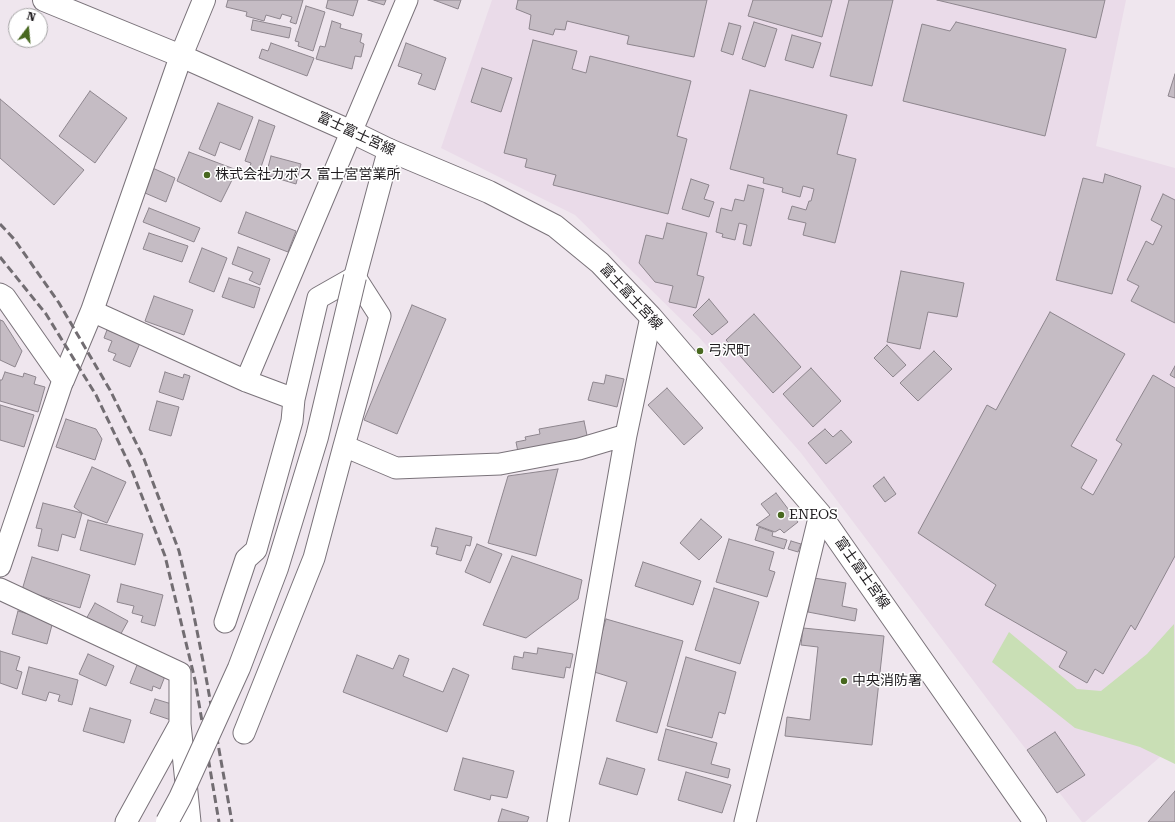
<!DOCTYPE html>
<meta charset="utf-8">
<style>
body{margin:0}
#map{position:relative;width:1175px;height:822px;overflow:hidden;background:#efe6ee;font-family:"Roboto Serif",serif}
canvas{display:block}
.north{position:absolute;left:8px;top:8px;width:40px;height:40px;box-sizing:border-box;background:#fff;border:1px solid #a5a4a5;border-radius:50%;rotate:16deg;font-size:11px;font-weight:700;line-height:16px;text-align:center;color:#1f1c1f}
.north::after{content:'';display:block;margin:auto;width:14px;height:18px;background:#48681f;clip-path:polygon(50% 0,100% 100%,50% 72%,0 100%)}
</style>
<div id="map">
<canvas width="1175" height="822"></canvas>
<div class="north">N</div>
</div>
<script>
const c = document.querySelector('canvas').getContext('2d');
c.lineJoin = 'round';
function paint(path, color) {
  c.fillStyle = color;
  c.fill(path, 'evenodd');
}
function toPath(rows) {
  const path = new Path2D();
  for (const r of rows) {
    path.moveTo(r[0], r[1]);
    for (let i = 2; i < r.length; i += 2) path.lineTo(r[i], r[i + 1]);
  }
  return path;
}
function stroke(path, color, width, dash) {
  c.strokeStyle = color;
  c.lineWidth = width;
  c.lineCap = dash ? 'butt' : 'round';
  c.setLineDash(dash || []);
  c.stroke(path);
}
function write(font, color, halo, rows, align = 'center') {
  c.font = font + ' "Roboto Serif","Noto Sans JP",serif';
  c.lineWidth = 3;
  c.setLineDash([]);
  c.textBaseline = 'middle';
  c.strokeStyle = halo;
  c.fillStyle = color;
  for (const [text, x, y, turn = 0] of rows) {
    c.save();
    c.translate(x, y);
    c.rotate((+turn || 0) * Math.PI / 180);
    c.textAlign = isNaN(turn) ? turn : align;
    if (halo) c.strokeText(text, 0, 0);
    c.fillText(text, 0, 0);
    c.restore();
  }
}
paint(toPath([
 [492,0,1126,0,1096,146,1175,168,1175,744,1085,822,1082,822,991,704,801,453,698,336,575,215,441,148]
]), '#eadbe9');
paint(toPath([
 [1174,624,1175,764,1140,747,1075,728,992,662,1009,632,1077,689,1101,691,1147,654]
]), '#c9dfb5');
const building = toPath([
 [228,0,303,0,296,24,290,22,292,17,282,14,280,19,266,15,264,21,246,16,247,12,226,7,228,0],
 [328,0,358,0,353,16,326,8,328,0],
 [368,0,386,0,384,5,368,0],
 [434,0,461,0,458,9,434,0],
 [518,0,707,0,694,57,627,44,629,36,567,21,565,30,555,29,553,35,529,29,531,15,516,9,518,0],
 [753,0,832,0,822,37,748,16,753,0],
 [849,0,893,0,872,86,830,76,849,0],
 [937,0,1105,0,1096,38,937,0],
 [306,6,325,12,313,51,298,46,299,42,295,41,306,6],
 [253,20,291,28,289,38,251,30,253,20],
 [332,21,341,24,340,28,362,34,360,42,364,44,361,57,355,56,352,69,316,59,320,46,325,47,332,21],
 [754,22,777,29,765,67,742,59,754,22],
 [956,22,1066,49,1045,136,903,101,922,24,950,31,956,22],
 [729,23,741,26,733,55,721,51,729,23],
 [792,35,821,43,813,68,785,60,792,35],
 [533,40,577,51,572,69,586,73,590,56,691,81,677,136,687,139,668,214,553,185,556,175,525,167,527,159,504,153,533,40],
 [271,43,314,58,307,76,259,58,262,49,268,51,271,43],
 [406,43,446,58,435,90,418,84,422,74,398,66,406,43],
 [482,68,512,78,501,112,471,102,482,68],
 [1175,74,1175,98,1168,96,1175,74],
 [750,90,847,115,837,154,856,159,835,243,803,235,806,223,788,219,792,206,806,210,809,201,811,201,814,189,803,186,800,197,782,192,783,188,763,183,764,178,730,169,750,90],
 [90,91,127,118,95,163,59,136,90,91],
 [0,99,84,170,54,205,0,158,0,99],
 [218,103,253,117,240,150,220,142,215,156,199,149,218,103],
 [259,120,275,126,259,173,249,170,251,163,245,161,259,120],
 [189,152,237,170,221,202,177,181,189,152],
 [271,156,301,164,296,184,266,175,271,156],
 [148,166,175,178,166,202,138,190,148,166],
 [1105,174,1141,186,1112,294,1056,280,1083,178,1103,183,1105,174],
 [691,179,709,185,704,199,714,202,709,217,682,209,691,179],
 [748,185,764,189,751,246,743,244,747,225,739,223,735,240,722,237,723,234,716,232,721,208,732,211,735,199,744,201,748,185],
 [1163,194,1175,200,1175,323,1131,301,1139,286,1127,280,1146,241,1153,245,1162,226,1151,220,1163,194],
 [149,208,200,228,194,242,143,222,149,208],
 [246,212,296,231,288,252,238,233,246,212],
 [667,223,707,233,697,275,704,277,696,308,669,302,673,286,655,282,639,263,646,235,663,239,667,223],
 [149,233,188,246,182,262,143,249,149,233],
 [238,247,270,259,260,285,249,280,253,272,232,264,238,247],
 [202,248,227,258,214,292,189,282,202,248],
 [901,271,964,283,957,317,928,312,920,349,887,342,901,271],
 [229,278,260,288,254,308,222,297,229,278],
 [154,296,193,310,184,335,145,321,154,296],
 [709,299,728,322,712,335,693,315,709,299],
 [412,305,446,319,397,434,364,420,412,305],
 [1050,312,1125,354,1071,446,1097,460,1081,488,1093,495,1122,444,1116,440,1153,375,1175,388,1175,556,1135,630,1131,625,1103,674,1095,669,1087,683,1059,667,1067,652,985,605,996,585,918,533,987,405,996,410,1050,312],
 [754,314,801,367,773,393,726,340,754,314],
 [0,320,3,321,22,351,15,367,0,360,0,320],
 [107,330,140,343,130,367,113,360,116,354,108,351,112,341,104,338,107,330],
 [887,345,906,365,893,377,874,358,887,345],
 [934,351,952,369,918,401,900,383,934,351],
 [1175,366,1175,378,1170,375,1175,366],
 [811,368,841,401,813,427,783,394,811,368],
 [5,372,23,377,24,373,36,377,34,384,45,387,38,412,0,401,0,380,2,380,5,372],
 [165,372,183,378,184,374,190,376,183,400,159,392,165,372],
 [606,375,624,379,617,407,588,400,593,382,604,384,606,375],
 [667,388,703,428,684,445,648,405,667,388],
 [157,401,179,407,171,436,149,430,157,401],
 [0,405,34,415,24,447,0,440,0,405],
 [66,419,96,429,102,439,95,460,56,447,66,419],
 [584,421,588,440,518,452,516,442,526,440,525,437,540,434,539,429,584,421],
 [825,429,833,437,841,430,852,442,826,464,808,443,825,429],
 [92,467,126,482,107,523,82,513,74,507,92,467],
 [558,469,536,556,488,543,508,476,558,469],
 [884,477,896,494,885,502,873,486,884,477],
 [776,493,798,522,784,533,780,529,775,532,756,525,770,515,761,504,776,493],
 [43,503,82,513,75,538,62,534,58,551,38,546,42,529,36,528,43,503],
 [701,519,722,537,699,560,680,543,701,519],
 [88,520,143,534,135,565,80,550,88,520],
 [759,527,773,532,772,536,787,540,784,549,755,540,759,527],
 [436,528,472,537,470,546,466,545,461,561,436,554,438,547,431,546,436,528],
 [729,539,774,552,769,570,775,572,767,597,716,582,729,539],
 [791,541,801,544,798,552,788,549,791,541],
 [477,544,502,554,490,583,465,572,477,544],
 [512,556,582,580,578,599,526,638,483,625,512,556],
 [32,557,90,575,80,608,22,590,32,557],
 [643,562,701,581,693,605,635,586,643,562],
 [814,578,846,583,842,606,857,609,855,621,808,612,814,578],
 [121,584,163,595,155,626,141,622,143,616,132,613,134,606,117,602,121,584],
 [714,588,759,602,740,664,695,650,714,588],
 [95,603,128,621,118,639,85,621,95,603],
 [18,611,53,621,47,644,12,634,18,611],
 [606,619,683,641,657,733,616,721,627,682,591,671,606,619],
 [803,628,884,636,872,745,785,736,787,717,810,720,818,647,801,645,803,628],
 [538,648,573,654,570,668,566,667,564,678,512,669,514,656,523,658,524,652,537,654,538,648],
 [0,651,20,657,16,670,22,672,17,689,0,683,0,651],
 [88,654,114,666,106,686,79,674,88,654],
 [357,655,393,669,399,655,409,659,403,676,443,692,453,668,469,675,447,732,343,692,357,655],
 [686,657,736,672,725,714,719,712,712,738,667,726,686,657],
 [139,660,167,671,160,689,153,686,152,691,130,683,139,660],
 [29,667,78,680,72,705,58,701,60,695,49,692,46,701,22,694,29,667],
 [155,699,175,705,171,720,150,713,155,699],
 [90,708,131,720,124,743,83,731,90,708],
 [666,729,717,743,711,764,730,769,728,778,658,760,666,729],
 [1055,732,1085,775,1057,793,1027,750,1055,732],
 [463,758,514,771,507,798,491,795,490,800,454,790,463,758],
 [607,758,645,769,637,795,599,784,607,758],
 [686,772,731,785,722,813,678,800,686,772],
 [1175,791,1175,822,1148,822,1175,791],
 [502,809,529,817,527,822,498,822,502,809]
]);
paint(building, '#c5bcc4');
stroke(building, '#8e868e', 1);
const minor = toPath([
 [0,294,5,297,63,380,0,566],
 [92,311,246,381,294,399],
 [246,381,407,0],
 [0,589,180,673,180,724,126,822],
 [225,622,246,559,256,550,292,421,294,399,318,298,355,277,380,316,344,446,396,468,500,464,579,449,626,435],
 [180,724,190,822],
 [244,733,314,558,344,446],
 [558,822,626,435,651,317],
 [745,822,820,514]
]);
const tertiary = toPath([
 [355,277,389,150],
 [63,380,92,311,181,56,204,0]
]);
const secondary = toPath([
 [44,0,181,56,352,132,389,150,489,192,555,226,600,263,651,317,820,514,1035,822]
]);
stroke(minor, '#7a737a', 23);
stroke(tertiary, '#7a737a', 24);
stroke(secondary, '#7a737a', 24);
stroke(minor, '#fff', 21);
stroke(tertiary, '#fff', 22);
stroke(secondary, '#fff', 22);
stroke(toPath([
 [0,224,14,239,59,303,110,390,144,459,179,551,191,601,204,666,232,822],
 [0,257,46,314,96,395,131,468,165,556,195,680,219,822]
]), '#726d72', 3, [8, 4]);
const tertiaryBridge = toPath([
 [167,822,180,798,239,668,277,568,317,437,355,277]
]);
stroke(tertiaryBridge, '#7a737a', 24, []);
stroke(tertiaryBridge, '#fff', 22);
for (const [x, y, r, color] of [
 [207,175,4,"#48681f"],
 [700,351,4,"#48681f"],
 [781,515,4,"#48681f"],
 [844,681,4,"#48681f"]
]) {
  const dot = new Path2D();
  dot.arc(x, y, r, 0, 2 * Math.PI);
  c.fillStyle = color;
  c.fill(dot);
  stroke(dot, '#fff', 1.5);
}
write('14px', '#1f1c1f', '#fff', [
 ["富士富士宮線",356,134,25],
 ["富士富士宮線",631,297,47],
 ["富士富士宮線",862,573,55]
]);
write('14px', '#1f1c1f', '#fff', [
 ["株式会社カボス 富士宮営業所",215,175],
 ["弓沢町",708,351],
 ["ENEOS",789,515],
 ["中央消防署",852,681]
], 'left');
</script>
